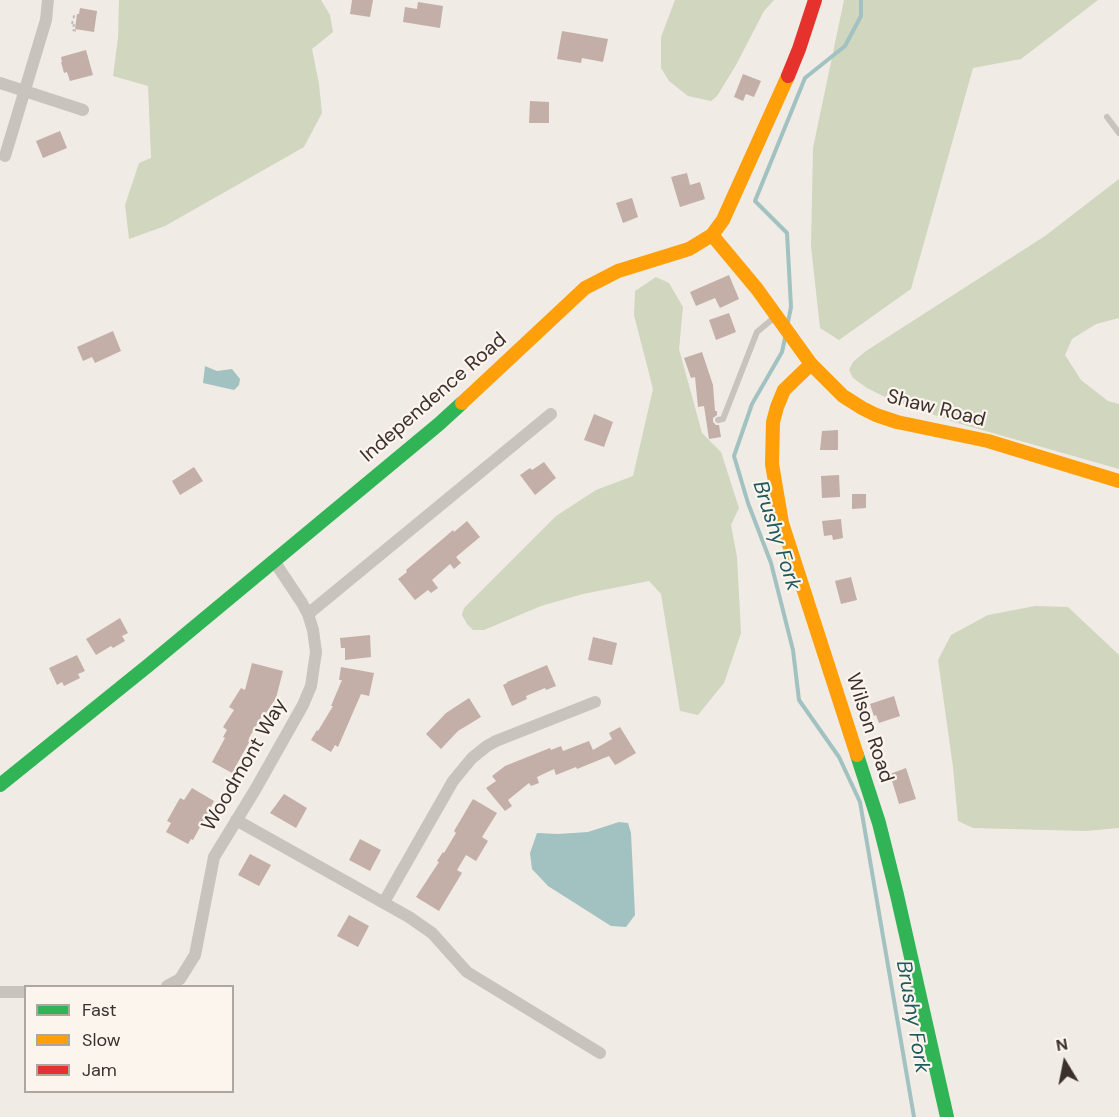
<!DOCTYPE html>
<style>
body{margin:0}
#map{position:relative;width:1119px;height:1117px;overflow:hidden;background:#f0ebe5;font-family:"DM Sans",sans-serif}
canvas{display:block}
.legend{position:absolute;left:24px;top:985px;width:210px;height:108px;box-sizing:border-box;background:#fbf5ee;border:2px solid #aea6a0;margin:0;padding:8px 10px;list-style:none;font-size:18px;color:#3b302b}
.legend li{display:flex;align-items:center;gap:12px;height:30px}
.legend b{width:30px;border:2px solid #aea6a0}
.north{position:absolute;left:1035px;top:1033px;width:60px;height:60px;-webkit-text-stroke:4px #fbf5ee;paint-order:stroke;rotate:350deg;font-size:16px;font-weight:700;line-height:24px;text-align:center;color:#3b302b}
.north::after{content:'';display:block;margin:auto;width:21px;height:27px;background:#3b302b;clip-path:polygon(50% 0,100% 100%,50% 72%,0 100%)}
</style>
<div id="map">
<canvas width="1119" height="1117"></canvas>
<ul class="legend">
<li><b style="height:8px;background:#30b455"></b>Fast</li>
<li><b style="height:8px;background:#ff9f0a"></b>Slow</li>
<li><b style="height:8px;background:#e5322d"></b>Jam</li>
</ul>
<div class="north">N</div>
</div>
<script>
const c = document.querySelector('canvas').getContext('2d');
c.lineJoin = 'round';
function paint(path, color) {
  c.fillStyle = color;
  c.fill(path, 'evenodd');
}
function toPath(rows) {
  const path = new Path2D();
  for (const r of rows) {
    path.moveTo(r[0], r[1]);
    for (let i = 2; i < r.length; i += 2) path.lineTo(r[i], r[i + 1]);
  }
  return path;
}
function stroke(path, color, width, dash) {
  c.strokeStyle = color;
  c.lineWidth = width;
  c.lineCap = dash ? 'butt' : 'round';
  c.setLineDash(dash || []);
  c.stroke(path);
}
function write(font, color, halo, rows, align = 'center') {
  c.font = font + ' "DM Sans",sans-serif';
  c.lineWidth = 4.5;
  c.setLineDash([]);
  c.textBaseline = 'middle';
  c.strokeStyle = halo;
  c.fillStyle = color;
  for (const [text, x, y, turn = 0] of rows) {
    c.save();
    c.translate(x, y);
    c.rotate((+turn || 0) * Math.PI / 180);
    c.textAlign = isNaN(turn) ? turn : align;
    if (halo) c.strokeText(text, 0, 0);
    c.fillText(text, 0, 0);
    c.restore();
  }
}
paint(toPath([
 [119,0,321,0,330,15,333,32,312,49,319,84,322,113,304,147,165,226,129,239,125,205,139,163,151,158,148,86,113,76,118,38],
 [675,0,774,0,764,11,736,65,717,96,711,101,688,96,669,81,661,68,661,37],
 [844,0,1098,0,1021,59,973,68,911,289,839,340,820,328,811,246,813,148],
 [1119,179,1119,318,1096,324,1072,339,1065,355,1081,380,1108,401,1119,404,1119,469,954,422,887,398,867,388,853,378,849,370,853,362,866,351,1045,236],
 [656,277,669,283,683,307,679,349,702,433,721,452,739,508,731,525,737,557,741,633,724,683,698,715,680,711,661,594,649,581,583,594,541,606,484,630,473,630,467,624,462,615,464,608,556,516,596,490,633,476,653,389,634,315,635,291],
 [1035,606,1068,607,1119,655,1119,828,1085,831,973,828,958,821,953,767,938,660,951,635,988,615]
]), '#d1d6bf');
paint(toPath([
 [205,366,217,371,232,369,240,379,239,385,234,390,203,383],
 [619,822,628,823,631,833,635,915,626,927,611,926,548,886,532,869,530,853,537,833,558,834,588,832]
]), '#a1c2c1');
stroke(toPath([
 [788,322,791,307,787,233,755,201,805,78,845,46,861,16,861,0],
 [785,338,782,352,752,404,734,456,748,503,771,563,793,650,799,700,839,757,860,802,914,1117]
]), '#a1c2c1', 4);
paint(toPath([
 [352,0,373,0,370,17,350,14],
 [418,2,443,6,440,28,403,22,405,7,417,9],
 [80,8,97,11,94,32,75,29,77,14,79,14],
 [562,31,608,39,603,62,582,58,581,63,557,59],
 [86,50,93,75,70,81,67,72,64,73,61,62,62,62,61,57],
 [743,74,761,81,754,97,746,94,743,101,734,97],
 [530,101,549,102,549,123,529,123],
 [60,131,67,148,43,158,36,141],
 [687,173,690,185,700,182,705,199,680,207,671,177],
 [632,198,638,217,623,223,616,203],
 [729,275,739,299,720,308,715,298,696,306,690,292],
 [729,313,736,332,716,340,709,320],
 [113,331,121,351,95,363,92,357,83,361,77,347],
 [702,352,713,385,715,411,717,411,717,415,713,418,713,422,716,425,719,425,721,437,709,439,704,406,698,407,695,377,691,378,684,358],
 [594,414,613,422,604,447,584,440],
 [838,430,838,450,820,450,822,431],
 [544,462,556,478,535,495,520,475,530,468,532,470],
 [194,467,203,481,180,495,172,481],
 [839,475,840,497,822,498,821,476],
 [852,494,866,494,866,508,852,509],
 [841,519,843,538,833,540,832,535,824,536,822,521],
 [467,521,480,537,456,557,461,563,454,569,450,564,432,580,438,588,431,593,428,590,415,600,398,579,407,572,406,570,445,537,453,530,454,532],
 [851,577,857,600,841,604,835,581],
 [120,618,128,633,122,636,125,641,113,648,111,646,96,655,86,639],
 [370,635,371,657,345,660,345,648,341,648,340,638],
 [593,637,617,643,612,665,588,660],
 [77,655,85,671,78,674,80,678,64,686,62,682,57,685,49,668],
 [252,663,283,671,276,698,266,713,264,712,249,738,251,739,232,773,212,762,225,738,223,737,227,730,223,727,234,710,229,707,241,688,245,690],
 [547,665,556,686,546,690,545,688,526,696,527,699,512,706,503,685,507,683,507,682],
 [341,667,374,673,369,696,361,694,338,747,335,745,331,752,311,740,317,730,318,731,333,706,331,706,342,680,339,680],
 [894,696,900,716,879,723,876,715,874,716,870,704],
 [469,698,481,717,458,731,441,749,426,734,446,713],
 [620,727,636,753,619,763,615,765,609,756,577,769,576,767,556,775,554,769,537,777,539,783,531,786,529,783,508,800,512,806,505,811,486,788,496,781,492,776,505,766,550,748,551,750,561,746,563,751,589,741,593,750,612,739,609,733],
 [906,768,916,799,899,804,890,774],
 [192,788,214,801,193,840,191,839,188,844,166,832,171,823,167,821,180,798,184,800],
 [284,794,307,808,296,828,270,813],
 [473,799,497,813,482,837,488,841,476,861,466,855,457,870,462,873,439,911,416,897,439,862,437,861,443,852,444,853,456,833,454,831],
 [360,839,381,850,370,871,349,860],
 [250,854,271,865,259,886,238,875],
 [349,915,369,926,358,947,337,936]
]), '#c3afa7');
stroke(toPath([
 [72,24,74,16,77,16],
 [74,24,73,30,77,31,77,29]
]), '#c2bbb6', 2, [3, 3]);
stroke(toPath([
 [1107,117,1119,133],
 [718,420,723,419,757,332,776,316]
]), '#c9c3be', 6);
stroke(toPath([
 [0,83,83,110],
 [5,156,46,20,48,0],
 [308,614,551,414],
 [236,820,409,917,432,933,467,972,600,1053],
 [384,902,453,781,472,758,487,746,496,741,595,702],
 [167,986,180,979,195,955,214,857,255,790,303,705,311,686,316,652,313,630,308,614,302,603,274,561],
 [0,992,26,992]
]), '#c9c3be', 12);
stroke(toPath([
 [857,755,879,823,897,895,947,1117],
 [0,785,150,664,439,424,462,403]
]), '#30b455', 14);
stroke(toPath([
 [712,235,757,289,811,364,843,396,862,408,876,415,897,422,988,441,1119,481],
 [811,364,784,390,777,407,773,422,772,464,782,523,857,755],
 [462,403,585,288,618,271,689,249,712,235,723,220,788,76]
]), '#ff9f0a', 14);
stroke(toPath([
 [788,76,799,49,815,0]
]), '#e5322d', 14);
write('20px', '#3b302b', '#fbf5ee', [
 ["Independence Road",434,398,-41],
 ["Shaw Road",936,409,14],
 ["Wilson Road",869,728,72],
 ["Woodmont Way",245,765,-60]
]);
write('italic 21px', '#1f5a5e', '#fbf5ee', [
 ["Brushy Fork",776,536,72],
 ["Brushy Fork",912,1017,80]
]);
</script>
